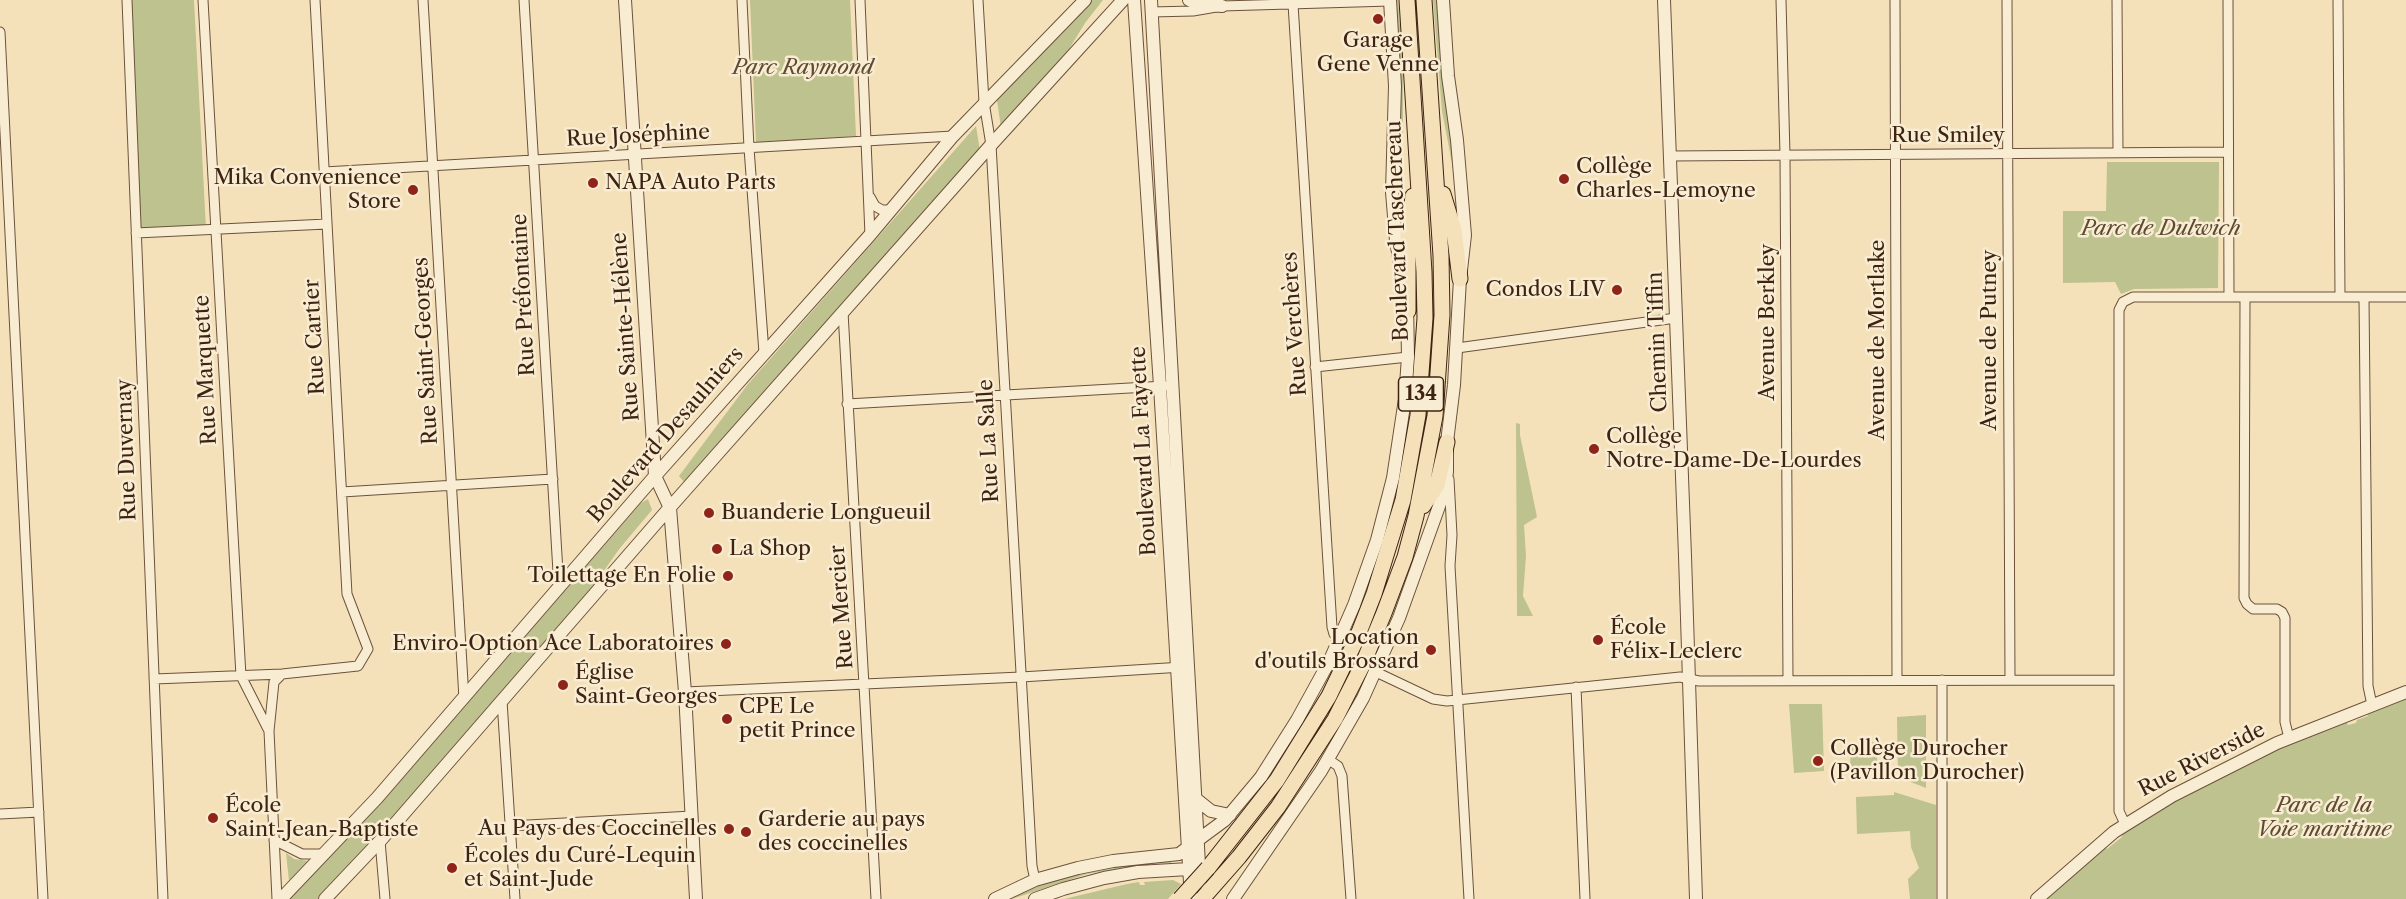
<!DOCTYPE html>
<meta charset="utf-8">
<style>
body{margin:0}
canvas{display:block;background:#f4e1ba}
</style>
<canvas width="2406" height="899"></canvas>
<script>
const c = document.querySelector('canvas').getContext('2d');
c.lineJoin = 'round';
function paint(path, color) {
  c.fillStyle = color;
  c.fill(path, 'evenodd');
}
function toPath(rows) {
  const path = new Path2D();
  for (const r of rows) {
    path.moveTo(r[0], r[1]);
    for (let i = 2; i < r.length; i += 2) path.lineTo(r[i], r[i + 1]);
  }
  return path;
}
function stroke(path, color, width, dash) {
  c.strokeStyle = color;
  c.lineWidth = width;
  c.lineCap = dash ? 'butt' : 'round';
  c.setLineDash(dash || []);
  c.stroke(path);
}
function write(font, color, halo, rows, align = 'center') {
  c.font = font + ' "Libre Caslon Text",serif';
  c.lineWidth = 5;
  c.setLineDash([]);
  c.textBaseline = 'middle';
  c.strokeStyle = halo;
  c.fillStyle = color;
  for (const [text, x, y, turn = 0] of rows) {
    c.save();
    c.translate(x, y);
    c.rotate((+turn || 0) * Math.PI / 180);
    c.textAlign = isNaN(turn) ? turn : align;
    if (halo) c.strokeText(text, 0, 0);
    c.fillText(text, 0, 0);
    c.restore();
  }
}
paint(toPath([
 [130,0,194,0,206,229,139,230],
 [750,0,850,0,856,136,756,143],
 [1092,0,1103,0,1085,23,1069,49,1001,128,997,100],
 [1395,0,1398,0,1403,60,1403,137,1401,137,1401,101],
 [1433,0,1438,0,1444,88,1450,125,1454,174,1442,111],
 [976,126,980,151,684,482,679,476,748,384],
 [2107,162,2219,162,2218,288,2134,289,2121,294,2115,282,2063,283,2063,211,2106,211],
 [1516,423,1520,424,1520,435,1537,517,1524,525,1526,556,1523,596,1533,616,1517,616],
 [648,499,652,510,620,548,579,606,384,830,320,899,286,899,486,681,641,503],
 [2406,698,2406,899,2046,899,2106,847,2107,849,2122,837,2123,833,2159,809,2285,746,2346,721,2348,725,2356,723,2357,720,2368,716,2367,713],
 [1789,704,1822,704,1824,771,1794,773],
 [1926,715,1926,788,1898,777,1897,717],
 [1877,742,1877,766,1850,768,1851,744],
 [1894,792,1936,805,1936,899,1910,899,1908,879,1919,868,1911,847,1910,831,1857,834,1856,797,1894,795],
 [286,853,294,859,308,861,289,881],
 [1171,861,1171,863,1137,865,1087,874,1012,899,1038,885,1078,873,1130,864],
 [1173,880,1181,884,1168,899,1064,899,1127,884,1139,882,1140,885,1145,885,1144,882]
]), '#bec28e');
const minor = toPath([
 [127,0,163,899],
 [203,0,241,676,269,731],
 [423,0,464,699],
 [524,0,559,589],
 [742,0,749,148,764,353],
 [860,0,870,235],
 [978,0,984,102,991,145,1032,866,1035,880],
 [1781,0,1785,155,1788,680],
 [1895,0,1897,680],
 [2007,0,2010,680],
 [2117,0,2118,153],
 [2228,0,2229,297],
 [2338,0,2340,297],
 [1293,4,1332,627,1334,634,1340,638],
 [1151,12,1193,11,1222,6,1390,1],
 [0,32,43,899],
 [1669,156,2227,152],
 [324,172,953,136],
 [870,197,875,206,882,210,891,210],
 [136,233,327,224],
 [2245,298,2244,598,2247,604,2253,609,2277,609,2282,612,2285,618,2285,722,2289,738],
 [2364,298,2368,686,2372,705],
 [843,312,876,899],
 [1457,348,1676,318],
 [1315,367,1408,357],
 [847,404,1165,386],
 [1449,479,1452,535,1450,566,1469,899],
 [342,492,553,479],
 [1376,672,1433,699,1447,701,1680,677,1699,681,2118,680],
 [154,679,282,674,358,666,368,649,347,594,315,0],
 [1576,687,1585,899],
 [685,692,1021,677,1183,667],
 [502,701,515,899],
 [1329,760,1338,766,1342,776,1351,899],
 [0,814,39,812],
 [2125,824,2119,811,2119,310,2123,302,2133,297,2406,297],
 [510,826,692,816],
 [274,840,302,854,323,854],
 [380,841,385,899],
 [277,899,269,731,274,682,282,674],
 [1942,899,1942,680]
]);
const tertiary = toPath([
 [625,0,655,476,670,508,685,692,696,899],
 [1134,0,1160,386,1191,899],
 [1151,0,1200,882],
 [1189,0,1195,3,1222,6],
 [1390,0,1395,86,1392,192,1396,241,1403,280],
 [1664,0,1685,556,1696,899],
 [1196,799,1211,811,1230,815],
 [281,899,377,798,655,476,870,235,953,136,1085,0],
 [325,899,380,841,665,513,991,145,1123,0],
 [995,899,1035,880,1078,868,1113,861,1179,854,1225,820,1261,777,1297,720,1330,660,1354,605,1377,540,1393,478,1405,399,1408,357,1407,303],
 [1035,899,1063,889,1104,878,1138,872,1189,869,1194,864],
 [1233,899,1321,771,1363,698,1399,618,1443,495,1447,472,1447,442,1454,385,1460,279,1465,235,1457,140,1448,76,1443,0],
 [2037,899,2114,832,2172,796,2277,743,2406,692]
]);
const trunk = toPath([
 [1443,194,1454,230,1460,279],
 [1408,311,1408,233,1413,196],
 [1423,506,1437,485,1447,442],
 [1208,868,1277,780,1329,696,1356,640,1374,594,1403,500,1418,415,1425,318,1424,272,1407,0],
 [1202,899,1239,857,1278,807,1335,719,1362,666,1384,613,1405,557,1416,516,1435,416,1442,315,1441,256,1424,0]
]);
stroke(minor, '#6c523c', 11);
stroke(tertiary, '#6c523c', 14);
stroke(trunk, '#3e2312', 17);
stroke(minor, '#f8ecd2', 9);
stroke(tertiary, '#f8ecd2', 12);
stroke(trunk, '#f4e1ba', 15);
const trunkBridge = toPath([
 [1180,899,1208,868]
]);
stroke(trunkBridge, '#3e2312', 17, []);
stroke(trunkBridge, '#f4e1ba', 15);
for (const [x, y, r, color] of [
 [1378,19,6,"#8f2418"],
 [1564,179,6,"#8f2418"],
 [593,183,6,"#8f2418"],
 [413,190,6,"#8f2418"],
 [1617,290,6,"#8f2418"],
 [1594,449,6,"#8f2418"],
 [709,513,6,"#8f2418"],
 [717,549,6,"#8f2418"],
 [728,576,6,"#8f2418"],
 [1598,640,6,"#8f2418"],
 [726,644,6,"#8f2418"],
 [1431,650,6,"#8f2418"],
 [563,685,6,"#8f2418"],
 [727,719,6,"#8f2418"],
 [1818,761,6,"#8f2418"],
 [213,818,6,"#8f2418"],
 [729,829,6,"#8f2418"],
 [746,832,6,"#8f2418"],
 [452,868,6,"#8f2418"]
]) {
  const dot = new Path2D();
  dot.arc(x, y, r, 0, 2 * Math.PI);
  c.fillStyle = color;
  c.fill(dot);
  stroke(dot, '#f8ecd2', 2);
}
for (const [x, y, w] of [
 [1421,394,45]
]) {
  const box = new Path2D();
  box.roundRect(x - w / 2, y - 17, w, 34, 4.5);
  c.fillStyle = '#f8ecd2';
  c.fill(box);
  stroke(box, '#3e2312', 1.5);
}
write('bold 20px', '#3e2312', null, [
 ["134",1421,394]
]);
write('21px', '#3e2312', '#f8ecd2', [
 ["Garage",1378,41,"center"],
 ["Gene Venne",1378,65,"center"],
 ["Collège",1576,167],
 ["Charles-Lemoyne",1576,191],
 ["Mika Convenience",401,178,"right"],
 ["Store",401,202,"right"],
 ["NAPA Auto Parts",605,183],
 ["Condos LIV",1605,290,"right"],
 ["Collège",1606,437],
 ["Notre-Dame-De-Lourdes",1606,461],
 ["Buanderie Longueuil",721,513],
 ["La Shop",729,549],
 ["Toilettage En Folie",716,576,"right"],
 ["École",1610,628],
 ["Félix-Leclerc",1610,652],
 ["Location",1419,638,"right"],
 ["d'outils Brossard",1419,662,"right"],
 ["Enviro-Option Ace Laboratoires",714,644,"right"],
 ["Église",575,673],
 ["Saint-Georges",575,697],
 ["CPE Le",739,707],
 ["petit Prince",739,731],
 ["Collège Durocher",1830,749],
 ["(Pavillon Durocher)",1830,773],
 ["École",225,806],
 ["Saint-Jean-Baptiste",225,830],
 ["Garderie au pays",758,820],
 ["des coccinelles",758,844],
 ["Au Pays des Coccinelles",717,829,"right"],
 ["Écoles du Curé-Lequin",464,856],
 ["et Saint-Jude",464,880]
], 'left');
write('italic 21px', '#5e4b31', '#f8ecd2', [
 ["Parc Raymond",803,68],
 ["Parc de Dulwich",2161,229],
 ["Parc de la",2324,806],
 ["Voie maritime",2324,830]
]);
write('21px', '#3e2312', '#f8ecd2', [
 ["Rue Joséphine",638,136,-3],
 ["Rue Smiley",1948,136],
 ["Boulevard Taschereau",1398,231,-92],
 ["Rue Préfontaine",524,295,-93],
 ["Avenue Berkley",1768,322,-90],
 ["Rue Verchères",1295,324,-94],
 ["Rue Sainte-Hélène",626,327,-94],
 ["Rue Cartier",315,337,-93],
 ["Avenue de Mortlake",1878,340,-90],
 ["Avenue de Putney",1990,340,-90],
 ["Chemin Tiffin",1658,342,-92],
 ["Rue Saint-Georges",426,351,-93],
 ["Rue Marquette",206,370,-93],
 ["Boulevard Desaulniers",666,435,-49],
 ["Rue La Salle",989,441,-93],
 ["Rue Duvernay",127,450,-92],
 ["Boulevard La Fayette",1144,451,-93],
 ["Rue Mercier",842,607,-94],
 ["Rue Riverside",2202,760,-27]
]);
</script>
